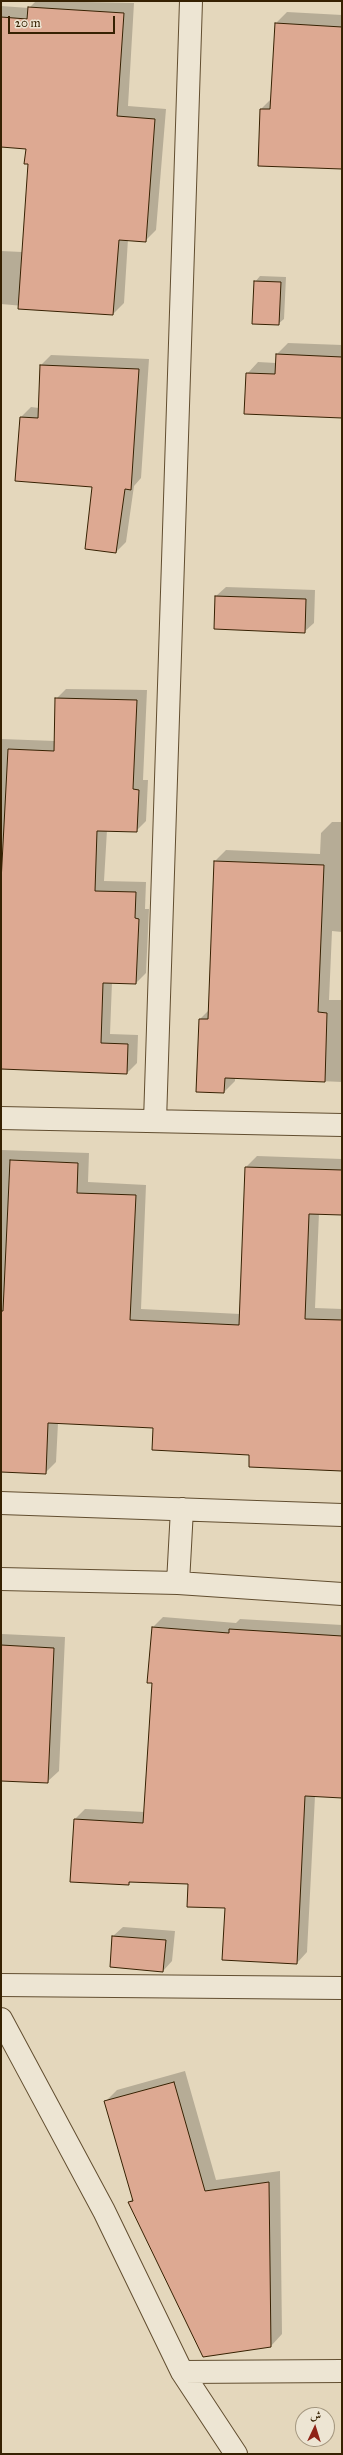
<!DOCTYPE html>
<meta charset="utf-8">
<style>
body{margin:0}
#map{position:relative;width:343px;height:2455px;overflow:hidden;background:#e4d7bc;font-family:"IM FELL Great Primer",Amiri,serif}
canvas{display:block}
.frame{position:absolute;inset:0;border:2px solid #362102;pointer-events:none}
.north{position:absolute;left:295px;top:2407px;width:40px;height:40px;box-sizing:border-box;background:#ede5d3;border:1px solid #a4977f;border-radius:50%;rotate:4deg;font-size:11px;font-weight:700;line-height:16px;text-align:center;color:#362102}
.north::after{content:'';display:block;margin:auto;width:14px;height:18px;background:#8f2418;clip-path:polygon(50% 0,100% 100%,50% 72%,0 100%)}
.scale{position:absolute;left:8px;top:16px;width:107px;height:18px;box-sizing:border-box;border:2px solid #362102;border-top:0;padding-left:5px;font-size:12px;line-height:14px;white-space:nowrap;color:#362102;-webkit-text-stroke:3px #ede5d3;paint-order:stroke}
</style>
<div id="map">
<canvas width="343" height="2455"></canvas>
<div class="frame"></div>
<div class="north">ش</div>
<div class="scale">20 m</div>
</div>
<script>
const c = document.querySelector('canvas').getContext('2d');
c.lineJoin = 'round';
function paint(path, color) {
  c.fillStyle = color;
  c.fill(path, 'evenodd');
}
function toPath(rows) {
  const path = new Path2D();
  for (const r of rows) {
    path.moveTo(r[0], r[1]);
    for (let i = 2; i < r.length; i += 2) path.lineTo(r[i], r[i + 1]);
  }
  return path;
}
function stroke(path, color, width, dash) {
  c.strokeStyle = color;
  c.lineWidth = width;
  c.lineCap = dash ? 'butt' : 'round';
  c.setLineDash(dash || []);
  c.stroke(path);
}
paint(toPath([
 [36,1,134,3,128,106,166,109,156,230,145,241,128,239,124,303,113,314,1,304,1,251,22,252,30,163,27,148,1,146,1,6,29,8],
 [287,12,342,15,342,168,261,109,272,98,276,23],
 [260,276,286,277,284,319,278,324,255,282],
 [288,343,342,345,342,417,247,374,258,362,276,363,277,354],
 [51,355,149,359,141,478,134,486,126,542,116,552,93,486,21,417,31,407,39,408,41,365],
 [226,587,315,590,314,623,304,632,216,596],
 [1,655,2,655,1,675],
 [66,689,147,690,143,780,148,780,146,821,136,831,107,830,104,881,146,882,145,909,149,909,146,973,136,983,112,982,110,1034,138,1035,137,1063,127,1073,1,1067,1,739,55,741,56,699],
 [332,822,342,822,342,932,332,931,329,1000,342,1000,342,1082,235,1077,235,1081,224,1092,200,1019,209,1010,215,861,226,850,320,854,321,833],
 [1,1150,89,1153,88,1182,146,1185,141,1309,240,1314,246,1167,257,1156,342,1159,342,1214,319,1213,315,1308,342,1309,342,1470,250,1454,154,1427,58,1423,56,1462,45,1473,1,1471],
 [163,1617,236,1623,240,1619,342,1625,342,1797,315,1796,307,1952,297,1963,226,1907,189,1883,132,1881,128,1884,75,1819,85,1809,145,1812,153,1682,153,1627],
 [2,1634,65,1637,59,1771,47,1782,1,1780],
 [123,1927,175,1931,172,1961,163,1971,113,1936],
 [185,2071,216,2180,280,2171,282,2334,271,2346,129,2202,133,2198,105,2102,117,2090]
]), '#0003');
const building = toPath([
 [28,7,124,13,117,116,155,119,146,242,119,240,113,315,18,309,28,164,24,164,26,149,1,147,1,17,27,19,28,7],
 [275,23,342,27,342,169,258,166,260,109,270,109,275,23],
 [254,281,281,282,279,325,252,324,254,281],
 [276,354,342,357,342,418,244,414,246,373,275,374,276,354],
 [40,365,139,369,131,490,125,489,116,553,85,549,92,487,15,481,20,417,38,418,40,365],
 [215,596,306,599,305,633,214,629,215,596],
 [55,698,137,700,133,789,139,790,137,832,97,831,95,891,136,892,135,918,139,919,136,984,103,983,101,1043,128,1044,127,1074,1,1069,1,882,8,749,54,751,55,698],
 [214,861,324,865,318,1012,327,1013,325,1082,225,1078,224,1093,196,1092,199,1019,208,1019,214,861],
 [10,1160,78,1163,77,1193,136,1195,130,1320,239,1325,245,1167,342,1170,342,1215,309,1214,305,1319,342,1320,342,1471,249,1467,249,1455,152,1450,153,1428,48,1423,46,1474,1,1472,1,1311,3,1311,10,1160],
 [152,1627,229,1633,229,1629,342,1636,342,1798,305,1796,297,1964,222,1960,225,1908,187,1907,188,1884,129,1882,129,1885,70,1882,74,1819,143,1823,152,1683,147,1683,152,1627],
 [1,1645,54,1648,48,1783,1,1781,1,1645],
 [112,1936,166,1940,163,1972,110,1967,112,1936],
 [174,2082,205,2191,269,2182,271,2347,203,2357,128,2202,133,2201,104,2101,174,2082]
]);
paint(building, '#dda992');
stroke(building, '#362102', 1);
const minor = toPath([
 [1,1118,342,1125],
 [155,1121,191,1],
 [1,1503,342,1515],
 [1,1579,178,1583,342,1594],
 [178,1583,182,1509],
 [1,1985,342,1988],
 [1,2019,104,2211,182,2372,236,2454],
 [182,2372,342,2371]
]);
stroke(minor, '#624e30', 24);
stroke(minor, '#ede5d3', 22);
</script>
